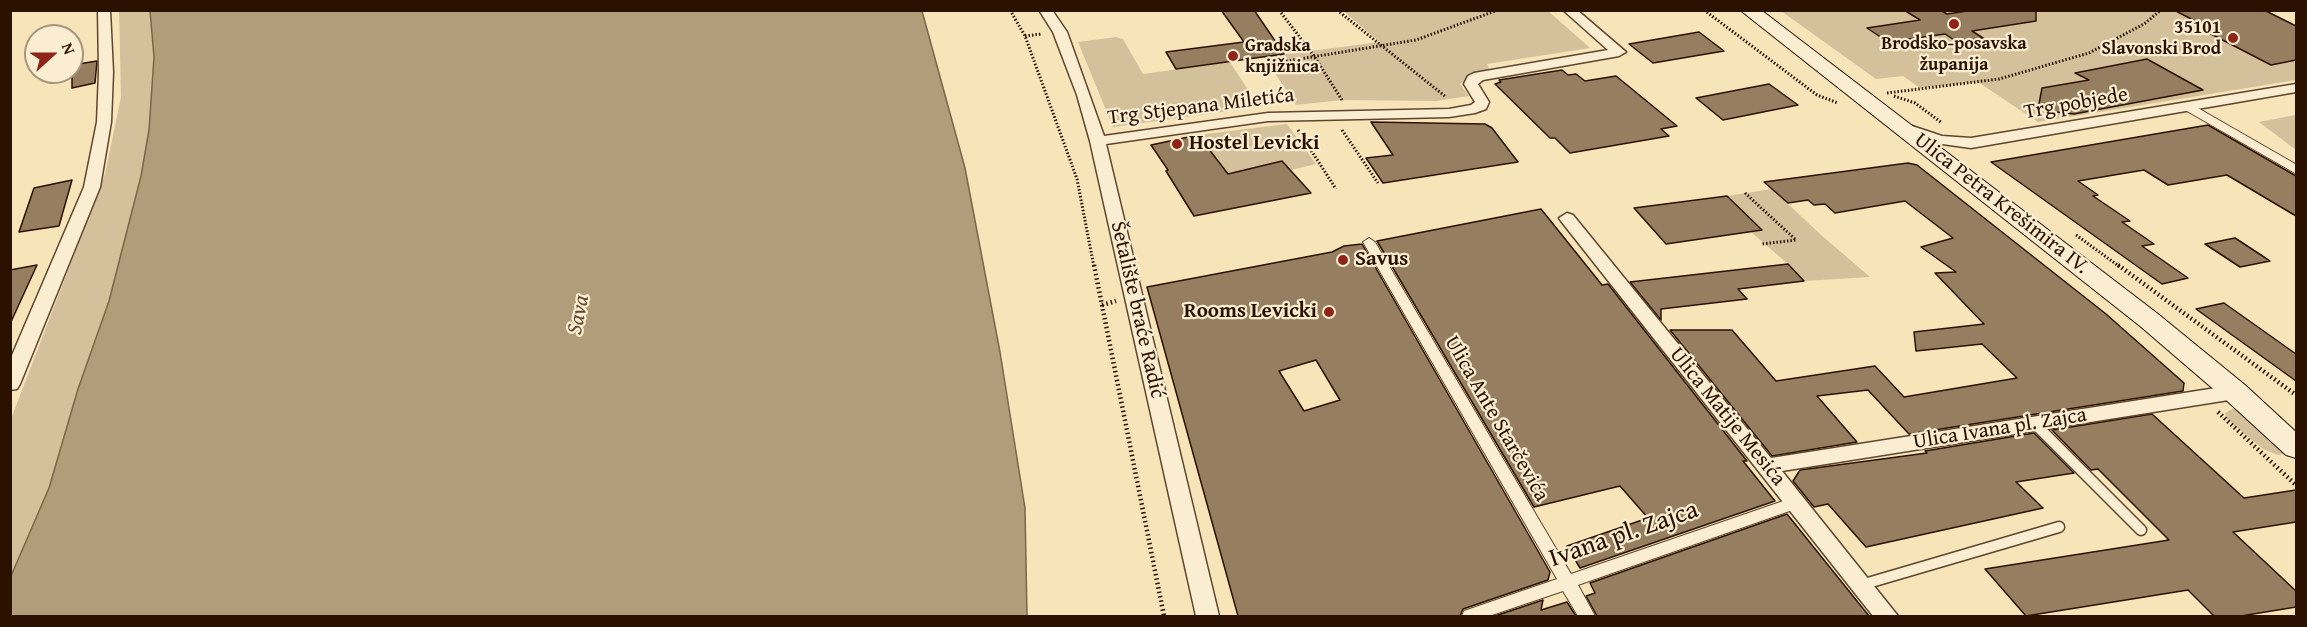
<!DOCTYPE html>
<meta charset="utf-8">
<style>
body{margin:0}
#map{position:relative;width:2307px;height:627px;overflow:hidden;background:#f7e4b9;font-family:"Gentium Book Plus",serif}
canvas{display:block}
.frame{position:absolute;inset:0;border:12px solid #2b1200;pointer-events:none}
.north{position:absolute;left:24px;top:24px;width:60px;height:60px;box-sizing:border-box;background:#faedd2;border:2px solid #a7957e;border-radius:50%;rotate:69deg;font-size:16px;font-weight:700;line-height:24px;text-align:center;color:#2b1200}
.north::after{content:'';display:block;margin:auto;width:21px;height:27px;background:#8f2418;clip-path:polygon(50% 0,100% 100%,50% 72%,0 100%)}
</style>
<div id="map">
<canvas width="2307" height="627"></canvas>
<div class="frame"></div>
<div class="north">N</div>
</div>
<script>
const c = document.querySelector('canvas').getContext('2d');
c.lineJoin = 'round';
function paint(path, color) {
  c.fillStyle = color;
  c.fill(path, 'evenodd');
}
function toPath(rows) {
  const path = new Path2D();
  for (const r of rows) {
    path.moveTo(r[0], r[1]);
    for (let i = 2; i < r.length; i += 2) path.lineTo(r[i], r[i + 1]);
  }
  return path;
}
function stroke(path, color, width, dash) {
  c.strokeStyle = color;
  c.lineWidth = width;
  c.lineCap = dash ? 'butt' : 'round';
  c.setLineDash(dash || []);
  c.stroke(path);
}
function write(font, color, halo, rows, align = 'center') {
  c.font = font + ' "Gentium Book Plus",serif';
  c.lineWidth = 4.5;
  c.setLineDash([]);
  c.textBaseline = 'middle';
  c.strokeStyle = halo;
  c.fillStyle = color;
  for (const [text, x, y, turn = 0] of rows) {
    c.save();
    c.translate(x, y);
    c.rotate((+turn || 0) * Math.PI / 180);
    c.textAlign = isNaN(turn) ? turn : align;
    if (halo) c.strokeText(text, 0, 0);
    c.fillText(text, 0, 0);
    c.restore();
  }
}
paint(toPath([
 [1342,10,1548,11,1590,48,1487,64,1490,70,1470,75,1460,84,1469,96,1436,101,1342,100,1296,105,1264,57,1380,42],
 [119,11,150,11,154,57,149,130,141,176,109,301,78,389,49,488,11,576,11,419,105,174,121,97],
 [1781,11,2213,11,2185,16,2218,33,2212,35,2270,65,2296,60,2296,80,2038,122,1978,82,1920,88,1903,76,1876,79],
 [2146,59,2202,90,2130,104,2076,73],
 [1116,37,1123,39,1143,74,1230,62,1259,107,1113,127,1078,42],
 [2296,115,2296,150,2259,122],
 [1287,124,1316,164,1291,170,1282,161,1233,173,1226,172,1198,135],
 [1772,189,1820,234,1870,277,1804,281,1788,264,1751,232,1761,230,1727,196],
 [2236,407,2289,453,2278,455,2263,449,2227,419,2225,413]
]), '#d4c09a');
const water = toPath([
 [150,11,922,11,965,168,1000,352,1025,508,1027,616,11,616,11,576,49,488,78,389,109,301,141,176,149,130,154,57,150,11]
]);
paint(water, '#b29d7a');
stroke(water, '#7c6549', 1.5);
const building = toPath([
 [1221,10,1254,10,1284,54,1176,69,1166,52,1244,42,1221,10],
 [1904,10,1940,10,1947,14,1974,10,2036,10,2036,21,1972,31,1983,38,1957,42,1945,34,1888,42,1867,28,1920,20,1904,10],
 [2174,10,2264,10,2296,26,2296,60,2271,65,2211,34,2218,33,2174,10],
 [1699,32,1724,51,1653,63,1629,44,1699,32],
 [2147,59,2203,90,2074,114,2055,112,2039,104,2042,88,2089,80,2075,73,2147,59],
 [97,61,95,83,72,88,72,65,97,61],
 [1562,70,1568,75,1576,74,1585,81,1616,76,1677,126,1661,129,1669,136,1570,153,1555,138,1550,138,1495,84,1501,82,1499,80,1562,70],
 [1769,84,1798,105,1723,120,1696,98,1769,84],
 [1371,122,1485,124,1492,128,1518,162,1383,183,1366,158,1393,155,1371,122],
 [2208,125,2296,176,2296,216,2227,175,2168,185,2144,170,2078,181,2098,195,2093,196,2130,221,2122,222,2154,244,2142,246,2188,278,2162,284,1991,162,2208,125],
 [1198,135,1228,174,1282,161,1311,193,1194,216,1166,171,1168,170,1151,145,1198,135],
 [1908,163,1917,165,2106,314,2184,383,2183,391,1909,434,1868,390,1817,396,1857,442,1772,456,1670,330,1732,330,1776,381,1875,366,1904,397,2017,378,1982,344,1916,351,1914,332,1984,324,1935,273,1956,272,1921,247,1953,238,1905,201,1835,213,1825,204,1814,205,1808,200,1788,203,1764,182,1908,163],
 [72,180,59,226,19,232,34,188,72,180],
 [1727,196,1762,230,1666,244,1634,208,1727,196],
 [1541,209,1602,285,1608,284,1747,461,1743,461,1775,501,1580,568,1567,546,1648,518,1620,486,1534,507,1377,241,1541,209],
 [2235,238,2261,255,2270,261,2240,267,2205,244,2235,238],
 [1362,244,1550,572,1548,580,1463,609,1460,616,1238,616,1147,287,1332,252,1344,246,1362,244],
 [1316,360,1340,400,1304,411,1279,371,1316,360],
 [1788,264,1804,281,1738,289,1747,299,1661,309,1661,320,1630,282,1788,264],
 [37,265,10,324,10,270,37,265],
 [2224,303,2296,354,2296,381,2196,309,2224,303],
 [2152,414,2244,498,2296,490,2296,522,2233,532,2296,591,2296,607,2241,616,2214,616,2188,590,2026,616,1985,569,2169,540,2098,469,2091,470,2052,430,2152,414],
 [2034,433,2074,473,2016,482,2043,508,1866,547,1828,504,1814,507,1793,481,1800,470,1927,453,1925,451,2034,433],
 [1787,514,1869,616,1597,616,1586,596,1595,593,1590,583,1787,514],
 [1543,600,1541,610,1567,602,1576,616,1495,616,1543,600]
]);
paint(building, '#957f60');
stroke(building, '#2b1200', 1.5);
const serviceFar1 = toPath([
 [2188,107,2296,169]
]);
const service = toPath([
 [2035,424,2141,530],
 [1861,585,2059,527]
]);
const pedestrian = toPath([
 [1369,238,1375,242,1571,574,1795,497,1801,499,1803,503,1801,507,1578,585,1595,616,1578,616,1563,591,1489,616,1462,616,1464,611,1557,579,1363,242,1369,238]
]);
const minor = toPath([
 [98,10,110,10,113,72,111,122,100,187,20,384,17,389,10,390,10,360,84,187,97,122,99,72,98,10],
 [1039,10,1052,10,1067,32,1104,136,1268,113,1449,109,1471,105,1475,102,1464,84,1468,76,1474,73,1608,50,1563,10,1577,10,1626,52,1619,56,1483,80,1478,84,1489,102,1486,109,1475,113,1449,117,1268,121,1106,144,1219,616,1196,616,1090,141,1077,95,1053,32,1039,10],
 [2296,84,2296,92,1971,148,1935,143,1898,130,1896,127,1903,123,1942,136,1971,138,2296,84],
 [1567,213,1573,215,1771,458,2235,385,2242,387,2245,392,2242,397,2235,399,1782,471,1898,616,1873,616,1561,221,1559,218,1567,213]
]);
const secondary = toPath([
 [1740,10,1761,10,2158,314,2245,385,2296,432,2296,458,2286,455,2225,399,2140,326,1740,10]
]);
stroke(serviceFar1, '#5e462e', 10);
stroke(service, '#5e462e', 13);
stroke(pedestrian, '#5e462e', 2);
stroke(minor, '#5e462e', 3);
stroke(secondary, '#2b1200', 2);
stroke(toPath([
 [1010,10,1025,36,1077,179,1094,267],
 [1279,10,1314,56,1342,100],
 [1337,10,1446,97],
 [1704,10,1817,95,1838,103],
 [1025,36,1042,34],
 [1269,64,1416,40,1498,10],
 [1887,93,1999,79,2089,53,2144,24,2161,10],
 [1894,96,1915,103,1942,123],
 [1298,130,1336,189],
 [1342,130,1378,183],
 [1745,193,1796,240,1762,244],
 [2076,235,2120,267]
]), '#2b1200', 3, [1.5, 2]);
stroke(toPath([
 [1094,265,1164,616],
 [2118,265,2296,395],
 [1102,305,1116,301],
 [2218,412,2296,485]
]), '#2b1200', 4.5, [1.5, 3]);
stroke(serviceFar1, '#faedd2', 8);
stroke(service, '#faedd2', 10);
paint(pedestrian, '#faedd2');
paint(minor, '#faedd2');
paint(secondary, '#faedd2');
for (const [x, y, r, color] of [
 [1954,24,6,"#8f2418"],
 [2233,38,6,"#8f2418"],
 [1233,56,6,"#8f2418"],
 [1177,144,6,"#8f2418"],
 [1343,260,6,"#8f2418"],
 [1329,312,6,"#8f2418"]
]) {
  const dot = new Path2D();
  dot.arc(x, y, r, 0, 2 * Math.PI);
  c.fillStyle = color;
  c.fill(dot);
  stroke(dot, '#faedd2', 2);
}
write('bold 18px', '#2b1200', '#faedd2', [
 ["35101",2221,28],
 ["Slavonski Brod",2221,49],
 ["Brodsko-posavska",1954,44,"center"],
 ["županija",1954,65,"center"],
 ["Gradska",1245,46,"left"],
 ["knjižnica",1245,67,"left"]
], 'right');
write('21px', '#2b1200', '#faedd2', [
 ["Trg pobjede",2076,104,-10],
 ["Trg Stjepana Miletića",1201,107,-7],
 ["Ulica Petra Krešimira IV.",2001,204,38],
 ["Šetalište braće Radić",1137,310,77],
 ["Ulica Matije Mesića",1727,417,51],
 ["Ulica Ante Starčevića",1496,419,60],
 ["Ulica Ivana pl. Zajca",2000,429,-9]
]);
write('bold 21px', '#2b1200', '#faedd2', [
 ["Hostel Levicki",1189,144],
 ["Savus",1355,260],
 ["Rooms Levicki",1317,312,"right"]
], 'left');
write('italic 22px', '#614a31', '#faedd2', [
 ["Sava",579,315,-79]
]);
write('26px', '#2b1200', '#faedd2', [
 ["Ivana pl. Zajca",1624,535,-19]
]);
</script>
